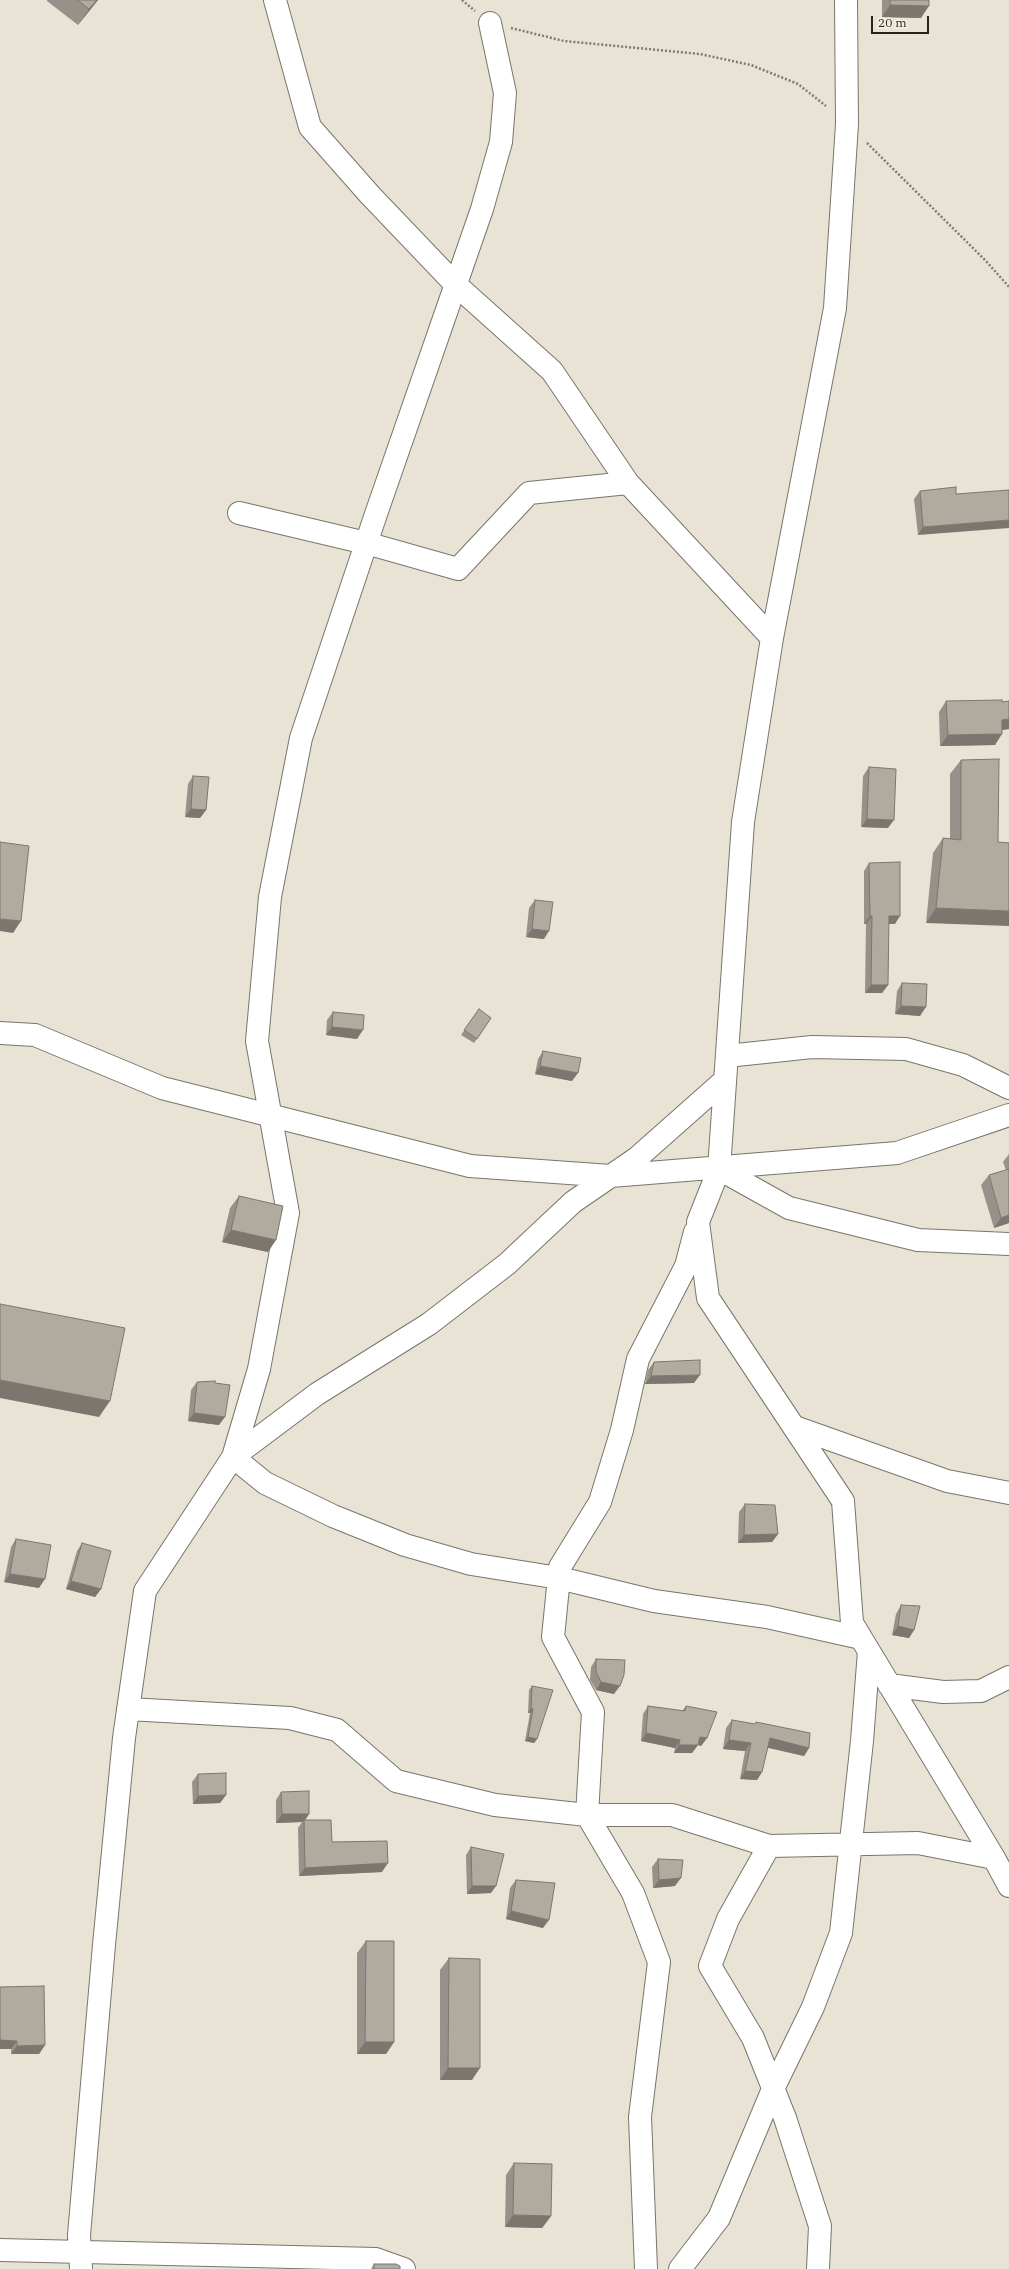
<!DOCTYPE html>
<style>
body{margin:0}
#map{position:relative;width:1009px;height:2269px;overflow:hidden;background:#e9e3d6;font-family:"IBM Plex Serif",serif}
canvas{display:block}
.scale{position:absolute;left:871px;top:16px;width:58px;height:18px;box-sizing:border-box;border:2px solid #25231e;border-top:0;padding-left:5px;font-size:12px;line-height:14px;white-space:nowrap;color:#25231e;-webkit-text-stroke:3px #f6f0e3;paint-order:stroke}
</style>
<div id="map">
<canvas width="1009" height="2269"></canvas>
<div class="scale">20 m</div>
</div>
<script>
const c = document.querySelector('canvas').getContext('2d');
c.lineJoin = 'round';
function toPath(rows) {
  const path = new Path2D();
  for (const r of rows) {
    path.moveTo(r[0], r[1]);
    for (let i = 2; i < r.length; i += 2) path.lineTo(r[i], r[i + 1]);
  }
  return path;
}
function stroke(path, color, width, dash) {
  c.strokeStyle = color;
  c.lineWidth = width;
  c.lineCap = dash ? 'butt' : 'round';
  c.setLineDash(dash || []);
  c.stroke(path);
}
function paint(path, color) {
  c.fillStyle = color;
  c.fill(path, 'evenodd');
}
const minor = toPath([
 [275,0,310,127,370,195,455,284,552,371,628,483,772,638],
 [846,0,847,124,835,308,772,638,743,822,719,1169,698,1222,708,1298,843,1501,852,1623,994,1858,1009,1886],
 [239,513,366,543,458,569,529,493,628,483],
 [0,1033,35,1035,162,1088,470,1166,611,1176,897,1153,1009,1115],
 [727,1056,812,1047,906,1049,963,1065,1009,1088],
 [725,1080,637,1158,573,1202,507,1264,429,1324,317,1394,233,1457,265,1483,333,1516,405,1545,471,1564,559,1578,654,1601,767,1617,861,1638],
 [719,1169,789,1208,918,1240,1009,1244],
 [795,1427,947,1481,1009,1493],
 [889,1685,943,1692,981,1691,1009,1677],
 [128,1709,290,1718,337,1730,396,1781,495,1805,587,1815,672,1815,769,1846,918,1843,994,1858],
 [769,1846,728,1919,710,1966,753,2038,785,2118,820,2226,818,2269],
 [0,2250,376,2259,404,2269],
 [81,2269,79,2235,104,1945,124,1738,145,1591,233,1457,259,1369,288,1213,257,1041,270,897,301,738,376,514,482,209,501,142,505,93,490,23],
 [646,2269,640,2117,659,1962,633,1893,587,1815,593,1712,553,1637,560,1567,600,1502,622,1430,638,1359,686,1266,695,1232],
 [680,2269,719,2218,773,2089,813,2007,841,1933,862,1741,869,1651]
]);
stroke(minor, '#7a756a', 24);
stroke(toPath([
 [462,0,475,11],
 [511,28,564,41,700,54,751,65,798,84,826,106],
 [867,143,986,261,1009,287]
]), '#7e7b72', 2.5, [2, 2]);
stroke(minor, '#fff', 22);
paint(toPath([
 [47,0,98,0,78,25,47,1],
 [882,0,929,0,921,18,882,17],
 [920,491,956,494,918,535,914,499],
 [946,701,1002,702,1009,729,1002,730,995,745,940,746,939,712],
 [961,760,998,842,926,923,933,853,943,838,950,839,950,774],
 [869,767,888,828,861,827,863,776],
 [193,776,206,810,200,818,185,817,188,784],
 [869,863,895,924,888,924,888,985,882,993,865,993,866,924,864,924,864,871],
 [535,900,544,939,526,937,529,908],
 [902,983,920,1016,895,1014,897,991],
 [479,1009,491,1018,474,1043,461,1035],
 [333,1012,357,1039,326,1035,327,1020],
 [543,1051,572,1081,535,1074,538,1059],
 [1009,1154,1009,1223,994,1228,981,1185,989,1175,1006,1170,1003,1162],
 [239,1196,268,1252,222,1242,230,1208],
 [654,1362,694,1383,645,1384,648,1370],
 [197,1382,219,1425,188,1421,191,1390],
 [745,1504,778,1534,772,1542,738,1543,739,1512],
 [16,1539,39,1588,4,1582,11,1547],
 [82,1543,101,1589,95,1597,66,1589,77,1551],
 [901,1605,914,1630,909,1638,892,1635,896,1614],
 [596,1659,614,1694,596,1690,590,1680,591,1667],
 [532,1686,537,1739,534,1743,525,1741,530,1713,528,1713,529,1690],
 [648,1706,682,1711,686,1706,707,1738,701,1746,698,1745,692,1753,674,1753,675,1748,641,1741,643,1714],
 [732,1720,809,1748,804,1756,768,1747,762,1772,757,1780,740,1779,745,1751,723,1749,726,1728],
 [198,1774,226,1795,220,1803,193,1804,192,1782],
 [281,1792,309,1814,305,1820,332,1842,382,1872,299,1876,298,1828,302,1822,276,1823,276,1800],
 [471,1847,491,1893,467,1894,466,1855],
 [658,1859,675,1886,653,1888,652,1867],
 [516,1880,543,1928,506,1919,510,1888],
 [366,1941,394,2042,386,2054,357,2054,357,1953],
 [449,1958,472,2080,440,2080,440,1970],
 [0,1987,45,2045,39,2054,11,2054,11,2049,0,2049],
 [514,2163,551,2216,542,2228,505,2227,506,2175],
 [374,2264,400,2269,371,2269]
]), '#979289');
paint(toPath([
 [97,0,98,0,78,25,89,9],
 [890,5,929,6,921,18,882,17],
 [1009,520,1009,528,918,535,923,527],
 [1009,719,1009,729,994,731,1002,720],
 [1002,734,995,745,940,746,948,735],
 [191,809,206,810,200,818,185,817],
 [867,819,894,820,888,828,861,827],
 [936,908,1009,911,1009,926,926,923],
 [870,916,872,916,866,924,864,924],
 [889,916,900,916,895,924,883,924],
 [0,919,21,921,13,933,0,931],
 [532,929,549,931,544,939,526,937],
 [871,985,888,985,882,993,865,993],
 [901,1006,926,1007,920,1016,895,1014],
 [332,1027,363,1030,357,1039,326,1035],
 [540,1066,578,1073,572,1081,535,1074],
 [1009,1215,1009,1223,994,1228,1001,1218],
 [231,1230,276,1240,268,1252,222,1242],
 [700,1375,694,1383,645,1384,651,1376],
 [0,1380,110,1401,99,1417,0,1398],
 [194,1413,225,1417,219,1425,188,1421],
 [778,1534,772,1542,738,1543,744,1535],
 [10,1574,45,1579,39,1588,4,1582],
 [71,1581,101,1589,95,1597,66,1589],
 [898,1626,914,1630,909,1638,892,1635],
 [601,1682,620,1686,614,1694,596,1690],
 [531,1708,533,1709,530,1713,528,1713],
 [646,1733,680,1740,675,1748,641,1741],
 [528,1737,537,1739,534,1743,525,1741],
 [700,1737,707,1738,701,1746,698,1745,692,1753,674,1753,679,1745],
 [770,1738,809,1748,804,1756,764,1747],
 [729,1740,751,1743,745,1751,723,1749],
 [745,1771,762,1772,757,1780,740,1779],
 [226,1795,220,1803,193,1804,198,1796],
 [282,1814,309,1814,304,1822,304,1820,302,1822,276,1823],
 [388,1863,382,1872,299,1876,305,1868],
 [681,1878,675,1886,653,1888,659,1880],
 [472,1886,496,1886,491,1893,467,1894],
 [511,1911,549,1920,543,1928,506,1919],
 [0,2040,17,2041,11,2049,0,2049],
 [365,2042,394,2042,386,2054,357,2054],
 [45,2045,39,2054,11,2054,17,2046],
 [448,2068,480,2068,472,2080,440,2080],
 [513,2215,551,2216,542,2228,505,2227]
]), '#7b776f');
const building = toPath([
 [77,0,97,0,89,9,77,0],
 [890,0,929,0,929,6,890,5,890,0],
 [956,487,956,494,1009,490,1009,520,923,527,920,491,956,487],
 [1002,700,1002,702,1009,701,1009,719,1002,720,1002,734,948,735,946,701,1002,700],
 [999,759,998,842,1009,843,1009,911,936,908,943,838,961,840,961,760,999,759],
 [869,767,896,769,894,820,867,819,869,767],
 [193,776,209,777,206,810,191,809,193,776],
 [0,842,29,846,21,921,0,919,0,842],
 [900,862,900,916,889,916,888,985,871,985,872,916,870,916,869,863,900,862],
 [535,900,553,902,549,931,532,929,535,900],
 [902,983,927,984,926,1007,901,1006,902,983],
 [479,1009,491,1018,477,1039,464,1030,479,1009],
 [333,1012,364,1015,363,1030,332,1027,333,1012],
 [543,1051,581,1058,578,1073,540,1066,543,1051],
 [1009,1169,1009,1215,1001,1218,989,1175,1009,1169],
 [239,1196,283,1206,276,1240,231,1230,239,1196],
 [0,1304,125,1328,110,1401,0,1380,0,1304],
 [700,1360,700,1375,651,1376,654,1362,700,1360],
 [215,1381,215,1383,230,1385,225,1417,194,1413,197,1382,215,1381],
 [745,1504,775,1505,778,1534,744,1535,745,1504],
 [16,1539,51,1545,45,1579,10,1574,16,1539],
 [82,1543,111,1551,101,1589,71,1581,82,1543],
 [901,1605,920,1606,914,1630,898,1626,901,1605],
 [596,1659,625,1660,624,1675,620,1686,601,1682,596,1672,596,1659],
 [532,1686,553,1690,537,1739,528,1737,533,1709,531,1708,532,1686],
 [648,1706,685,1711,686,1706,717,1712,707,1738,700,1737,698,1745,679,1745,680,1740,646,1733,648,1706],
 [732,1720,755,1724,756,1722,810,1733,809,1748,770,1738,762,1772,745,1771,751,1743,729,1740,732,1720],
 [226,1773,226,1795,198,1796,198,1774,226,1773],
 [309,1791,309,1814,282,1814,281,1792,309,1791],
 [304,1820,331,1820,332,1842,387,1841,388,1863,305,1868,304,1820],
 [471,1847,504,1854,496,1886,472,1886,471,1847],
 [658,1859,683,1860,681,1878,659,1880,658,1859],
 [516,1880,555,1883,549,1920,511,1911,516,1880],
 [366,1941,394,1941,394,2042,365,2042,366,1941],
 [449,1958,480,1959,480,2068,448,2068,449,1958],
 [44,1986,45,2045,17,2046,17,2041,0,2040,0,1987,44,1986],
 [514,2163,552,2164,551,2216,513,2215,514,2163],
 [374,2264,396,2264,400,2266,400,2269,374,2269,374,2264]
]);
paint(building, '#b0aa9f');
stroke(building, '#7b776f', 1);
</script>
